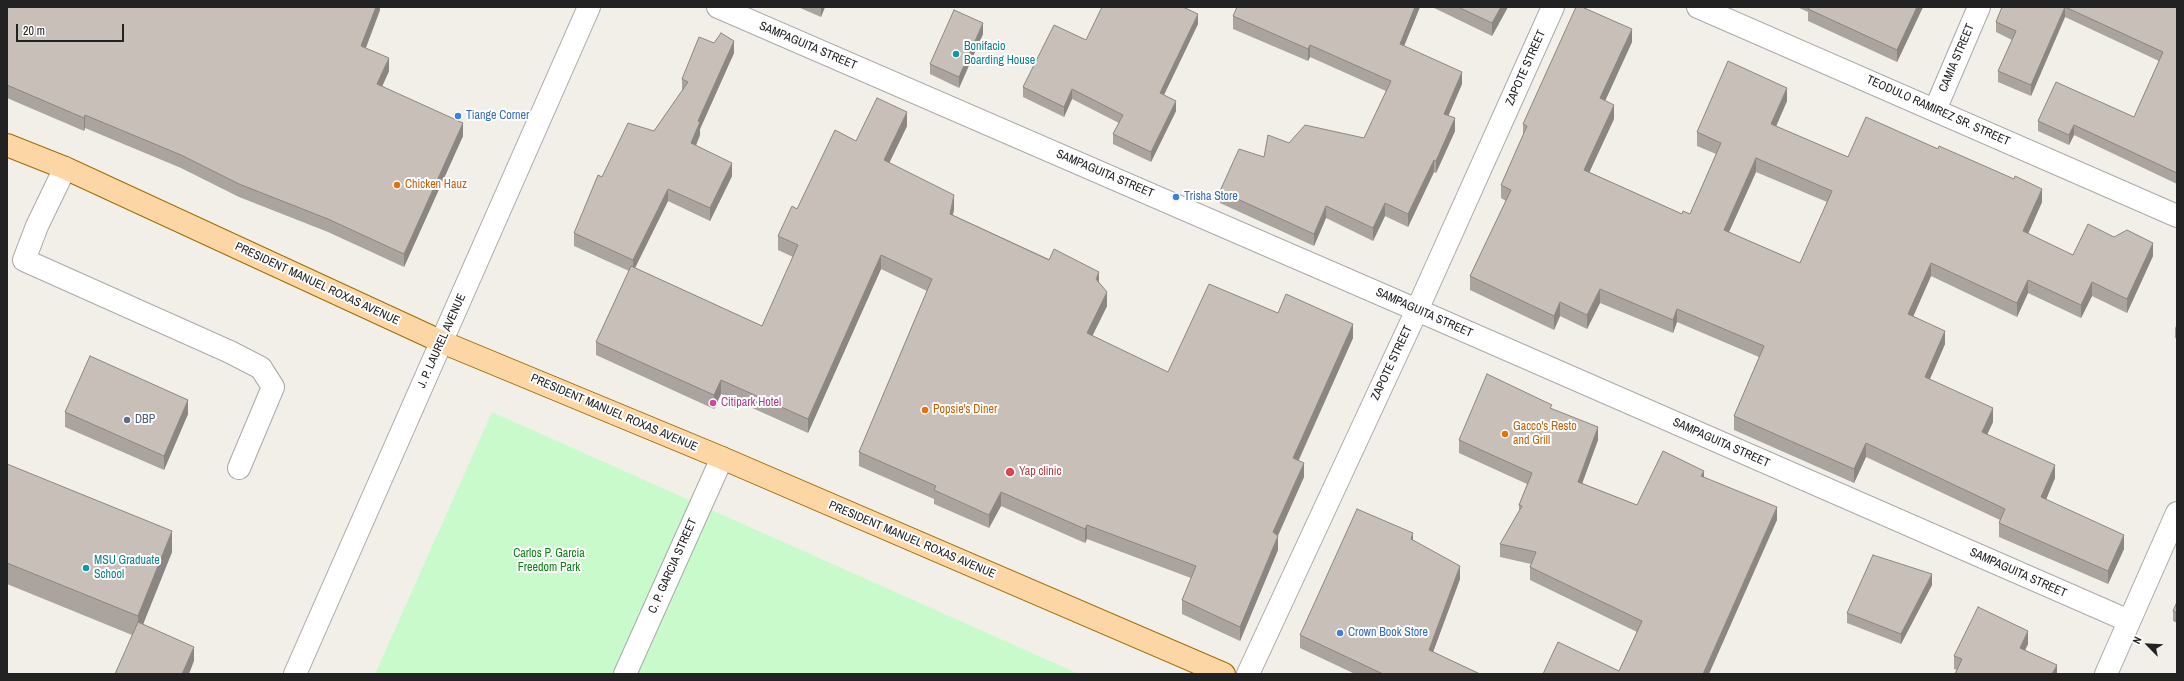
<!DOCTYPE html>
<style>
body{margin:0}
#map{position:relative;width:2184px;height:681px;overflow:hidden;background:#f2efe9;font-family:"Archivo Narrow",sans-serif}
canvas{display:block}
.frame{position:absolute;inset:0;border:8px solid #222;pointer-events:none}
.north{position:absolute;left:2128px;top:625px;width:40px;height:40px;-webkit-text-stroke:3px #fff;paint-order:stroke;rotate:294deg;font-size:11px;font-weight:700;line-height:16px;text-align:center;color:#222}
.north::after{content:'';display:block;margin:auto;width:14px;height:18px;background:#222;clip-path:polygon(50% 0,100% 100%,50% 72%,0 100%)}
.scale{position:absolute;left:16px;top:24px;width:108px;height:18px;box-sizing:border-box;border:2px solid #222;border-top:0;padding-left:5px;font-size:12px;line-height:14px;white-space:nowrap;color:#222;-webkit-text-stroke:3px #fff;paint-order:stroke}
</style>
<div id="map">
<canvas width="2184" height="681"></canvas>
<div class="frame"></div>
<div class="north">N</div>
<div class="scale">20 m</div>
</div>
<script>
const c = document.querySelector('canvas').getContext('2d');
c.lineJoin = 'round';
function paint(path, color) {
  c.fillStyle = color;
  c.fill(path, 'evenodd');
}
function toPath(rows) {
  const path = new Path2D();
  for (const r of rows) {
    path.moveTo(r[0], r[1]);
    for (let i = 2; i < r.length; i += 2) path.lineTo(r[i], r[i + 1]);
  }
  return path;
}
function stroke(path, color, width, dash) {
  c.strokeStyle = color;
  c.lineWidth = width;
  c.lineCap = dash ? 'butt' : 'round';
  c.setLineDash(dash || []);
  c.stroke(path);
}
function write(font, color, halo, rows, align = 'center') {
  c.font = font + ' "Archivo Narrow",sans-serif';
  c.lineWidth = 4;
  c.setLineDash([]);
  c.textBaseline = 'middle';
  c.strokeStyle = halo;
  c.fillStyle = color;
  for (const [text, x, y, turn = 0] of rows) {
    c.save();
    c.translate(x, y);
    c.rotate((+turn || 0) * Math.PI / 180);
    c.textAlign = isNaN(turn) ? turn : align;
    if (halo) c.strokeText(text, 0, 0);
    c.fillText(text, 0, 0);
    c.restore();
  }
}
paint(toPath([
 [492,412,1079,674,375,674]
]), '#c8facc');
const minor = toPath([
 [718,7,1417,310,2129,621],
 [1698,7,2177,216],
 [1935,110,1979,7],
 [65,168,37,226,24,260,230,352,261,368,273,387,239,468],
 [295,674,589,7],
 [625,674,722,458],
 [1248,674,1417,310,1553,7],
 [2106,674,2177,513]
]);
const major = toPath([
 [7,145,65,168,442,342,722,458,1224,674]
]);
stroke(minor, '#a9a9a9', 24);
stroke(major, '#a06b00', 24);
stroke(minor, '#fff', 22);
stroke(major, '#fcd6a4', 22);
paint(toPath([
 [7,7,380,7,380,10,366,48,389,71,382,87,463,136,404,267,328,232,239,197,181,168,85,128,84,131,7,98],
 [798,7,825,7,821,17],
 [1420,7,1404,46,1462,84,1448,116,1455,131,1436,173,1434,172,1408,227,1385,216,1373,241,1326,218,1314,246,1220,203,1220,191,1264,157,1289,143,1364,138,1386,91,1310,57,1308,61,1233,29,1233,16],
 [1432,7,1508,7,1492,36],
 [1797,7,1923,7,1897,62,1808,21,1808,12],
 [2002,7,2177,7,2177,184,2074,135,2069,145,2038,131,2038,121,2134,117,2159,61,2065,17,2031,96,1998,82,1998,71,2012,40,1996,32,1996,22],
 [1198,24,1164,95,1176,111,1151,162,1113,144,1113,134,1119,123,1072,99,1064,117,1023,97,1023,87,1086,40],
 [983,34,959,88,930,74,930,64],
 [1632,42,1605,101,1614,119,1589,172,1682,214,1690,214,1716,154,1697,146,1697,132,1787,101,1776,126,1848,157,2042,202,2028,234,2073,255,2153,256,2127,313,2092,296,2081,318,2028,293,2017,317,1931,276,1913,317,1945,344,1930,379,1993,422,1987,434,2055,478,2046,500,2124,549,2108,584,1999,537,1999,523,2000,520,1866,457,1854,483,1734,430,1734,416,1759,357,1677,322,1673,333,1600,303,1587,329,1560,316,1554,330,1470,290,1470,276,1506,201,1501,198,1501,185,1523,135,1523,124],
 [1756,172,1827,202,1800,263,1729,232],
 [734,53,700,129,700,135,696,146,732,176,710,221,668,201,635,268,762,326,793,257,778,250,778,236,797,209,856,141,907,126,889,163,954,209,953,215,1099,282,1107,306,1092,336,1168,372,1278,313,1353,338,1299,460,1304,477,1278,536,1278,550,1240,641,1182,614,1182,600,1191,578,1087,539,1085,543,1001,506,989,528,934,504,934,499,859,466,859,452,927,291,881,269,808,433,721,394,714,409,596,355,596,342,629,271,574,246,574,233,654,131,682,91,682,79],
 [2177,324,2177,339,2175,338,2175,328],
 [1552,409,1598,440,1582,483,1637,505,1704,477,1777,520,1619,671,1637,632,1530,580,1530,567,1531,564,1500,557,1500,544,1519,511,1519,505,1527,484,1459,453,1459,440],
 [65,412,188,414,164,470,65,427],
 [7,464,172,552,143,624,194,661,132,635,7,584],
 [1413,541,1460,579,1433,652,1480,674,1355,674,1300,648,1300,635],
 [1932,585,1901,644,1847,623,1847,613],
 [2177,602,2177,623,2173,621,2173,611],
 [2028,644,2025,650,2057,674,1957,670,1954,669,1954,656]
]), '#aba49e');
paint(toPath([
 [376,7,380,7,380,10,361,60,361,46],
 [821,7,825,7,821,17],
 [1415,7,1420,7,1400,56,1400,44],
 [1501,7,1508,7,1492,36,1492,23],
 [1917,7,1923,7,1897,62,1897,50],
 [2065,7,2065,17,2031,96,2031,85],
 [1198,14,1198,24,1160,103,1160,93],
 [983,23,983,34,959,88,959,77],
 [1632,29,1632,42,1600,112,1600,98],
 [734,41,734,53,700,129,700,135,691,156,691,143,698,121],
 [1310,45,1310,57,1308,61,1308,49],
 [389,58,389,71,377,97,377,84],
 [1462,72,1462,84,1444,126,1444,114],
 [1787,88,1787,101,1771,138,1771,124],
 [1072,89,1072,99,1064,117,1064,107],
 [1176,101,1176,111,1151,162,1151,152],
 [1614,105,1614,119,1584,184,1584,170],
 [907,112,907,126,884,174,884,160],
 [85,115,85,128,84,131,84,118],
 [1455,118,1455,131,1436,173,1436,161],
 [463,123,463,136,404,267,404,254],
 [2074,125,2074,135,2069,145,2069,135],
 [1756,158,1756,172,1724,243,1724,230],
 [1434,160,1434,172,1408,227,1408,214],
 [732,163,732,176,710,221,710,208],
 [668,189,668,201,633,272,633,260],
 [2042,189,2042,202,2023,245,2023,231],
 [954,195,954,209,950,228,950,214],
 [1385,203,1385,216,1373,241,1373,228],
 [1326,206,1326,218,1314,246,1314,234],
 [2153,243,2153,256,2127,313,2127,299],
 [881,255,881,269,808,433,808,419],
 [1931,263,1931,276,1908,328,1908,314],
 [1099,272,1099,286,1096,279],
 [2028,280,2028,293,2017,317,2017,303],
 [2092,282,2092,296,2081,318,2081,305],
 [1600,289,1600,303,1587,329,1587,315],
 [1107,292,1107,306,1087,347,1087,333],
 [1560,302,1560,316,1554,330,1554,316],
 [1677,309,1677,322,1673,333,1673,320],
 [1353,324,1353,338,1293,472,1293,458],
 [1945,331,1945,344,1925,390,1925,377],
 [721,380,721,394,714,409,714,395],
 [188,400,188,414,164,470,164,456],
 [1993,408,1993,422,1982,446,1982,432],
 [1598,427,1598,440,1578,495,1578,482],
 [1866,443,1866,457,1854,483,1854,469],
 [1304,463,1304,477,1273,546,1273,532],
 [2055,465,2055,478,2041,511,2041,497],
 [1704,471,1704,484,1701,476],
 [1001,492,1001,506,989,528,989,515],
 [1777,507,1777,520,1709,674,1703,674],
 [1087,525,1087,539,1085,543,1085,529],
 [172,531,172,552,138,637,138,616],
 [1413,533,1413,546,1411,539],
 [2124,535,2124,549,2108,584,2108,571],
 [1278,536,1278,550,1240,641,1240,627],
 [1460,566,1460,579,1429,663,1429,650],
 [1932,574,1932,585,1901,644,1901,634],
 [2028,631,2028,644,2020,661,2020,648],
 [194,647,194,661,189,674,182,674],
 [2057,665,2057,674,2052,674]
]), '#8b8681');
const building = toPath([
 [7,7,376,7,361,46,389,58,377,84,463,123,404,254,328,219,239,184,181,155,85,115,84,118,7,85,7,7],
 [1102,7,1183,7,1198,14,1160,93,1176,101,1151,152,1113,134,1123,115,1072,89,1064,107,1023,87,1054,25,1086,40,1102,7],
 [1237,7,1415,7,1400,44,1462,72,1444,114,1455,118,1436,161,1434,160,1408,214,1385,203,1373,228,1326,206,1314,234,1220,191,1239,149,1264,157,1268,135,1289,143,1305,125,1364,138,1391,81,1310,45,1308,49,1233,16,1237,7],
 [1458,7,1501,7,1492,23,1458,7],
 [1576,7,1582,7,1632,29,1600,98,1614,105,1584,170,1682,214,1683,211,1690,214,1721,143,1697,132,1728,61,1787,88,1771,124,1848,157,1866,117,1938,149,1939,146,2014,179,2015,176,2042,189,2023,231,2073,255,2088,224,2114,237,2127,230,2153,243,2127,299,2092,282,2081,305,2028,280,2017,303,1931,263,1908,314,1945,331,1925,377,1993,408,1982,432,2055,465,2041,497,2124,535,2108,571,1999,523,2005,509,1866,443,1854,469,1734,416,1764,346,1677,309,1673,320,1600,289,1587,315,1560,302,1554,316,1470,276,1511,190,1501,185,1527,126,1523,124,1576,7],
 [1756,158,1832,191,1800,263,1724,230,1756,158],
 [1809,7,1917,7,1897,50,1808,9,1809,7],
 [2002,7,2177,7,2177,173,2074,125,2069,135,2038,121,2056,82,2134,117,2163,52,2065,7,2031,85,1998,71,2016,31,1996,22,2002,7],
 [954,10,983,23,959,77,930,64,954,10],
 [721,33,734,41,698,121,700,122,691,143,732,163,710,208,668,189,633,260,574,233,598,175,602,177,628,123,654,131,688,82,682,79,699,37,714,43,721,33],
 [877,98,907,112,884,160,954,195,950,214,1049,260,1054,249,1099,272,1096,279,1107,292,1087,333,1168,372,1209,284,1278,313,1286,294,1353,324,1293,458,1304,463,1273,532,1278,536,1240,627,1182,600,1196,566,1087,525,1085,529,1001,492,989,515,934,490,936,486,859,452,932,279,881,255,808,419,721,380,714,395,596,342,631,266,762,326,798,245,778,236,792,206,797,209,835,130,856,141,877,98],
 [90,356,188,400,164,456,65,412,90,356],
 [1487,374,1552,405,1550,408,1598,427,1578,482,1637,505,1663,451,1704,471,1701,476,1777,507,1703,674,1543,674,1558,642,1619,671,1642,621,1530,567,1536,552,1500,544,1522,506,1519,505,1532,473,1459,440,1487,374],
 [7,464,172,531,138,616,7,563,7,464],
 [1357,509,1413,533,1411,539,1460,566,1429,650,1480,674,1383,674,1300,635,1357,509],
 [1873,555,1932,574,1901,634,1847,613,1873,555],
 [2177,602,2177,613,2173,611,2177,602],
 [1978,607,2028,631,2020,648,2057,665,2052,674,1955,674,1962,659,1954,656,1978,607],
 [138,622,194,647,182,674,115,674,138,622]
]);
paint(building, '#c7bfb8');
stroke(building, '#8b8681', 1);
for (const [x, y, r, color] of [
 [956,54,4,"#0f9aa8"],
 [458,116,4,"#3f7fe0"],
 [397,185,4,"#e8710a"],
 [1176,197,4,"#3f7fe0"],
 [713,403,4,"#d1479c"],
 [925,410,4,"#e8710a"],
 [127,420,4,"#5c6f8a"],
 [1505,434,4,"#e8710a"],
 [1010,472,5,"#e0444e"],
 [86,568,4,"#0f9aa8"],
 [1340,633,4,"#3f7fe0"]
]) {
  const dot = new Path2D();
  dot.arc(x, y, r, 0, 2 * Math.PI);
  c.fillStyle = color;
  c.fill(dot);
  stroke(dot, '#fff', 1.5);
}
write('12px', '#222', '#fff', [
 ["SAMPAGUITA STREET",808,46,23],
 ["CAMIA STREET",1957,58,-67],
 ["ZAPOTE STREET",1526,68,-66],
 ["TEODULO RAMIREZ SR. STREET",1938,111,24],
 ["SAMPAGUITA STREET",1105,174,23],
 ["PRESIDENT MANUEL ROXAS AVENUE",317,284,25],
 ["SAMPAGUITA STREET",1424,313,24],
 ["J. P. LAUREL AVENUE",442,341,-66],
 ["ZAPOTE STREET",1392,363,-65],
 ["PRESIDENT MANUEL ROXAS AVENUE",614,413,23],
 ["SAMPAGUITA STREET",1721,443,24],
 ["PRESIDENT MANUEL ROXAS AVENUE",912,540,23],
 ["C. P. GARCIA STREET",673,566,-66],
 ["SAMPAGUITA STREET",2018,573,24]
]);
write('12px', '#0d838f', '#fff', [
 ["Bonifacio",964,47],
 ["Boarding House",964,61],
 ["MSU Graduate",94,561],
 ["School",94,575]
], 'left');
write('12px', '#366cbe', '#fff', [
 ["Tiange Corner",466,116],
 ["Trisha Store",1184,197],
 ["Crown Book Store",1348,633]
], 'left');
write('12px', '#c56008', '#fff', [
 ["Chicken Hauz",405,185],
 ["Popsie's Diner",933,410],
 ["Gacco's Resto",1513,427],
 ["and Grill",1513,441]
], 'left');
write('12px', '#b23c85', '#fff', [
 ["Citipark Hotel",721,403]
], 'left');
write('12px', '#4e5e75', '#fff', [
 ["DBP",135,420]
], 'left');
write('12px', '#be3a42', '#fff', [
 ["Yap clinic",1019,472]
], 'left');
write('12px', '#0c8416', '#fff', [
 ["Carlos P. Garcia",549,554],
 ["Freedom Park",549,568]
]);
</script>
